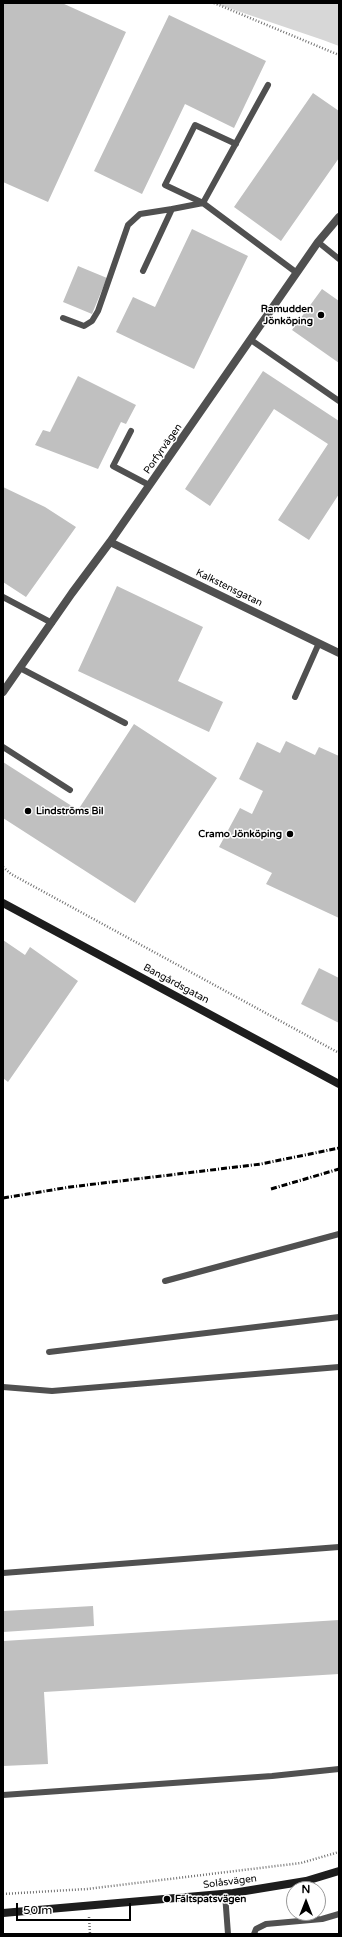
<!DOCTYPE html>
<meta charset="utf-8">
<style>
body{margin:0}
#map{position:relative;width:342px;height:1937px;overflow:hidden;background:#fff;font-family:"Varela Round",sans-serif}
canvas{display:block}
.frame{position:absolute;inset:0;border:4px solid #000;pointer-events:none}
.north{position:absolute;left:286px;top:1881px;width:40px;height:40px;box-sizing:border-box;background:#fff;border:1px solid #999;border-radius:50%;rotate:0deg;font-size:11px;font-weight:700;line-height:16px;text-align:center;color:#000}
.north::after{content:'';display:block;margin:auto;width:14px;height:18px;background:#000;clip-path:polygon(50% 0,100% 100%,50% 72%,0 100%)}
.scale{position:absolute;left:16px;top:1903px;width:115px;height:18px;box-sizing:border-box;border:2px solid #000;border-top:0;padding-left:5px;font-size:12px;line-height:14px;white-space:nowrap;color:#000;-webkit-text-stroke:3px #fff;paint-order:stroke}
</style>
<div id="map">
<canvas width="342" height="1937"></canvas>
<div class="frame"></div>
<div class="north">N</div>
<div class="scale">50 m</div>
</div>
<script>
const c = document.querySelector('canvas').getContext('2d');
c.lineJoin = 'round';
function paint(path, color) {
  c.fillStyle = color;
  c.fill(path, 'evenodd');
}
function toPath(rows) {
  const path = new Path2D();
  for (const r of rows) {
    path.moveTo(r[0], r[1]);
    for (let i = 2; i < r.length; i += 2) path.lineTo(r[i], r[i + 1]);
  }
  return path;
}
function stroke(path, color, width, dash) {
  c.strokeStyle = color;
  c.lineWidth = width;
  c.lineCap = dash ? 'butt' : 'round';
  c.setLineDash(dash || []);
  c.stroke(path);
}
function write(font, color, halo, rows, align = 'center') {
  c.font = font + ' "Varela Round",sans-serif';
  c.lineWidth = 3;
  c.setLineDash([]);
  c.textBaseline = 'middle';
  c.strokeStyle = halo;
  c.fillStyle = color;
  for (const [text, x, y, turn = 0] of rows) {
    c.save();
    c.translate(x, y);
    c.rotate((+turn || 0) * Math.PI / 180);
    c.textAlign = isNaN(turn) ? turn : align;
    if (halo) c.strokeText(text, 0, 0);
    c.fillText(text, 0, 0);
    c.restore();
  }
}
paint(toPath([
 [214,3,339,3,339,46,323,40]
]), '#d7d7d7');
paint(toPath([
 [3,3,62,3,126,32,48,202,3,182],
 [169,15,266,61,234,128,185,104,142,194,94,171],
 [313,93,339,111,339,158,281,241,234,207],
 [192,229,248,256,194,369,116,332,133,297,155,307],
 [78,266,107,278,92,314,63,302],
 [322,289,339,301,339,363,292,330],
 [263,371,339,421,339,494,309,540,278,520,328,444,274,409,210,506,185,489],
 [78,376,136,405,126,424,121,422,98,469,35,445,43,430,50,432],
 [3,487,45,507,76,527,26,597,3,582],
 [117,586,203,627,178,681,223,702,209,732,78,671],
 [134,724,217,778,135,903,3,818,3,762,78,810],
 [286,741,315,755,319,747,339,756,339,918,266,884,272,873,219,847,240,808,252,814,263,791,239,779,257,742,280,753],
 [3,940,25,955,30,947,78,981,8,1082,3,1078],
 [319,968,339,978,339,1023,301,1004],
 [93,1606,94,1626,3,1632,3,1611],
 [339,1620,339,1674,44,1692,48,1764,3,1766,3,1641]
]), '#c0c0c0');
stroke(toPath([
 [214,3,339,55],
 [3,867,11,874,339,1053],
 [3,1894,87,1889,301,1863,339,1852],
 [89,1917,90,1934]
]), '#727272', 2.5, [1, 2]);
stroke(toPath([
 [268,85,203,203,297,273],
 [203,203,165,185,195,125,236,144],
 [318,242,339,259],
 [143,271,172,209,203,203],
 [63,318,84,326,92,321,98,311,128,225,140,214,172,209],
 [251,340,339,401],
 [131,431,113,466,149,485],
 [3,597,52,623],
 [20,668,125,723],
 [295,697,319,643],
 [3,747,70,790],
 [165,1281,339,1234],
 [49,1352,339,1317],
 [3,1387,52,1391,339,1367],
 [3,1573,339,1547],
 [3,1795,272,1776,339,1769],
 [225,1894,228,1934],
 [254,1934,256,1929,266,1924,322,1919,339,1914]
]), '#505050', 6);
stroke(toPath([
 [110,542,339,653],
 [3,692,72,593,110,542,318,242,339,217]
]), '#505050', 8);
stroke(toPath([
 [3,903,339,1084],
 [3,1913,233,1893,306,1881,339,1871]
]), '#1d1d1d', 8);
stroke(toPath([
 [271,1189,339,1169],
 [3,1198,70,1187,261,1164,339,1148]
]), '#000', 3, [6, 2, 1, 2]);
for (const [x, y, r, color] of [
 [321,315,4,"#000"],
 [28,811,4,"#000"],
 [290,834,4,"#000"],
 [167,1899,4,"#000"]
]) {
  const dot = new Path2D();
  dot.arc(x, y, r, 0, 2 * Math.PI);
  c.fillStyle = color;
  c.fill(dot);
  stroke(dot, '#fff', 1.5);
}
write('bold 10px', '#000', '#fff', [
 ["Ramudden",313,309],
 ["Jönköping",313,321],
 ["Lindströms Bil",36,811,"left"],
 ["Cramo Jönköping",282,834],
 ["Fältspatsvägen",175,1899,"left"]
], 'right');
write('10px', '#000', '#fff', [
 ["Porfyrvägen",163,449,-55],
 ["Kalkstensgatan",229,588,26],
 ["Bangårdsgatan",176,984,28],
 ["Solåsvägen",230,1882,-7]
]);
</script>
